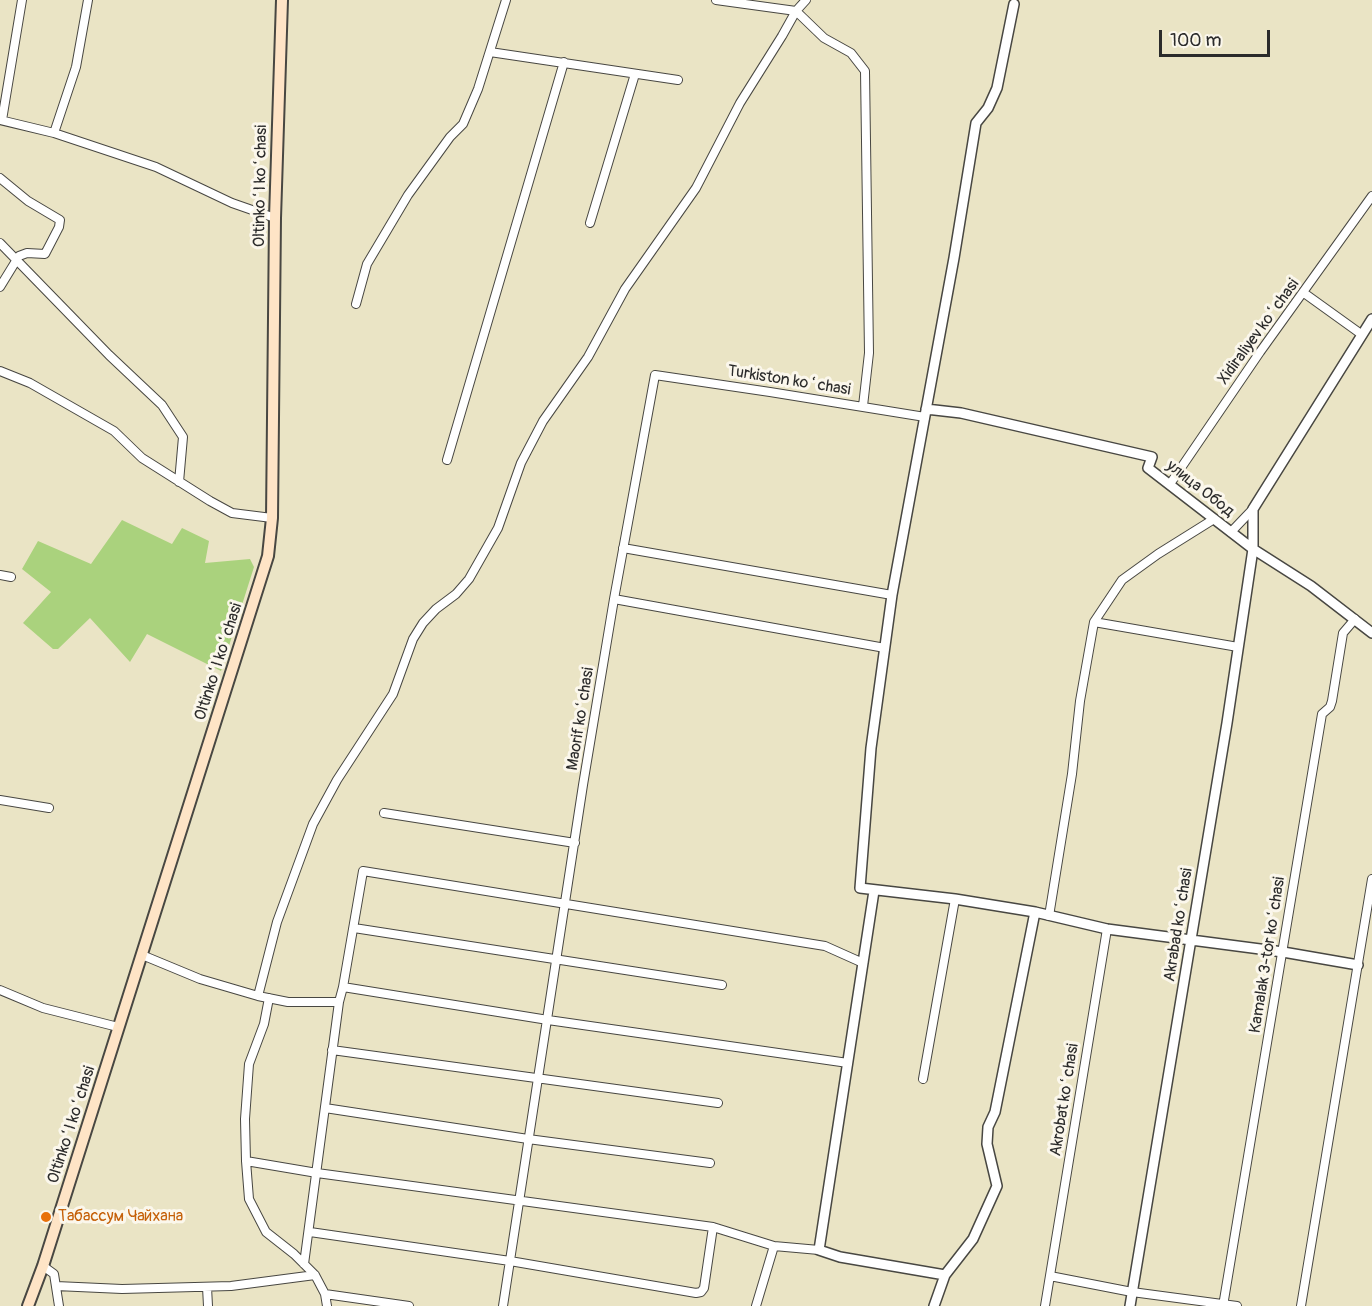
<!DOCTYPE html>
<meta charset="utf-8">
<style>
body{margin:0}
#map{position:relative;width:1372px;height:1306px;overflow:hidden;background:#eae4c5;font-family:Pangolin,sans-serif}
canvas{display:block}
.scale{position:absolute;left:1159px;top:30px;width:111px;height:27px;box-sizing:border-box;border:3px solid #2b2b2b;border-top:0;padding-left:8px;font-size:18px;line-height:21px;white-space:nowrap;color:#2b2b2b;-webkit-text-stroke:4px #fbf7ec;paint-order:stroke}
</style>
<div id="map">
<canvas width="1372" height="1306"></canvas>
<div class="scale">100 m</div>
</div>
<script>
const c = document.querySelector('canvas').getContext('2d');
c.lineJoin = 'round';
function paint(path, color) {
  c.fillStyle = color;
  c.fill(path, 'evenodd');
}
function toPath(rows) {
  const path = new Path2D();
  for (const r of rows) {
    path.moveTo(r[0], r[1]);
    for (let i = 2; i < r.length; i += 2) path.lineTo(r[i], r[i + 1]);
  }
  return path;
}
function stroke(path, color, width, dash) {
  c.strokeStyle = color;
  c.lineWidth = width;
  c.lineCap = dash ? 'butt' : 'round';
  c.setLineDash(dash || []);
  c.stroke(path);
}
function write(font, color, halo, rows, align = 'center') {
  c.font = font + ' Pangolin,sans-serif';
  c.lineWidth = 6;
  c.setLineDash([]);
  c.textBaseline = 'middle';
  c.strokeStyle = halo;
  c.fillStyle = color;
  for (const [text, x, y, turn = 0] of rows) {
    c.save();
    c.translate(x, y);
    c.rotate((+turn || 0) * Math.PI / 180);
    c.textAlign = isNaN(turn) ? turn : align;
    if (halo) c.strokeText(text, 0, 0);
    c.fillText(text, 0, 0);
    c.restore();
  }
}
paint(toPath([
 [122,520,172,544,182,528,209,541,205,563,250,559,254,567,221,671,147,634,130,662,90,618,58,649,53,649,23,623,51,592,22,569,38,541,91,564]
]), '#aad27d');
const minor = toPath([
 [716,0,796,11,824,38,851,53,865,71,869,353,863,406],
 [490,52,678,80],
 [0,120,54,133,156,167,232,203,275,218],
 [2,120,22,0],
 [54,133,76,67,88,0],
 [0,178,28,201,60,220,59,227,45,254,27,253,19,256,0,287],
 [590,223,635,74],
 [0,243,109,355,162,405,183,437,179,482],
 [1304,293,1361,334],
 [356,304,367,264,408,195,450,137,463,124,478,89,506,0],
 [0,371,30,383,114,431,142,458,210,501,232,513,272,518],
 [447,460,564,62],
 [1170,484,1260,352,1372,196],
 [1231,532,1253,509],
 [623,548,892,595],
 [0,575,11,577],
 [614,599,885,648],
 [1094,622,1238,647],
 [0,800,49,808],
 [384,813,575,843],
 [1049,916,1072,774,1080,701,1094,622,1122,580,1158,554,1214,519],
 [354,928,722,985],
 [142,955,200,979,258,996,288,1002,339,1002],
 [343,987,548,1020,848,1063],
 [0,990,43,1008,118,1027],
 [258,996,277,922,313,824,337,780,393,694,413,639,423,623,436,609,456,594,469,579,498,528,521,463,543,421,588,357,625,289,696,188,740,103,782,36,796,11,806,0],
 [269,998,264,1024,249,1064,245,1119,246,1161,249,1199,266,1232,294,1254,315,1275,325,1294,327,1306],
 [332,1050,718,1103],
 [923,1079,955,899],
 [325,1108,528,1139,710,1163],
 [246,1161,317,1173,713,1227,774,1246,819,1250],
 [310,1232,510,1261,696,1293,701,1292,704,1288,713,1227],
 [304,1264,339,1002,343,987,363,871,825,946,863,963],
 [43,1266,54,1274,59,1306],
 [1050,1276,1132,1292,1237,1306],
 [56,1286,122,1289,231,1286,315,1275],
 [207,1287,208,1306],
 [325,1294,409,1306],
 [503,1306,583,785,614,599,655,375,770,392,925,417],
 [756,1306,774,1246],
 [1045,1306,1107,929],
 [1223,1306,1322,714,1330,707,1332,701,1343,633,1355,619],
 [1301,1306,1372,879]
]);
const tertiary = toPath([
 [1014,4,997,88,988,108,976,123,954,258,892,595,871,748,860,888,955,899,1035,912,1107,929,1283,952,1358,965],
 [926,409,961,413,1152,457,1148,468,1253,549,1311,586,1372,633],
 [874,891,819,1250,840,1257,945,1275],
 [934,1306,945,1275,973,1239,997,1186,987,1144,988,1127,995,1112,1035,912],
 [1130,1306,1227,723,1253,549,1253,509,1372,319]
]);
const secondary = toPath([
 [28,1306,43,1266,268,556,272,518,275,218,282,0]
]);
stroke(minor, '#484742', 10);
stroke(tertiary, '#484742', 12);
stroke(secondary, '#484742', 14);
stroke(minor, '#fff', 8);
stroke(tertiary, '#fff', 9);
stroke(secondary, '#fee4c6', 10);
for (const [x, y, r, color] of [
 [46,1217,6,"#e8710a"]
]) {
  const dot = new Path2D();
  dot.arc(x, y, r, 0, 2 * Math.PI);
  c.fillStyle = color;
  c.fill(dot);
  stroke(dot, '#fbf7ec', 2);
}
write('16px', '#2b2b2b', '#fbf7ec', [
 ["Oltinkoʻl koʻchasi",261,186,-89],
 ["Xidiraliyev koʻchasi",1259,332,-54],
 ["Turkiston koʻchasi",789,381,9],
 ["улица Обод",1200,489,38],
 ["Oltinkoʻl koʻchasi",219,662,-72],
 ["Maorif koʻchasi",581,719,-81],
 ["Akrabad koʻchasi",1179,925,-81],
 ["Kamalak 3-tor koʻchasi",1268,955,-81],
 ["Akrobat koʻchasi",1065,1100,-81],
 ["Oltinkoʻl koʻchasi",72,1125,-72]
]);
write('16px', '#c56008', '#fbf7ec', [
 ["Табассум Чайхана",58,1217]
], 'left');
</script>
